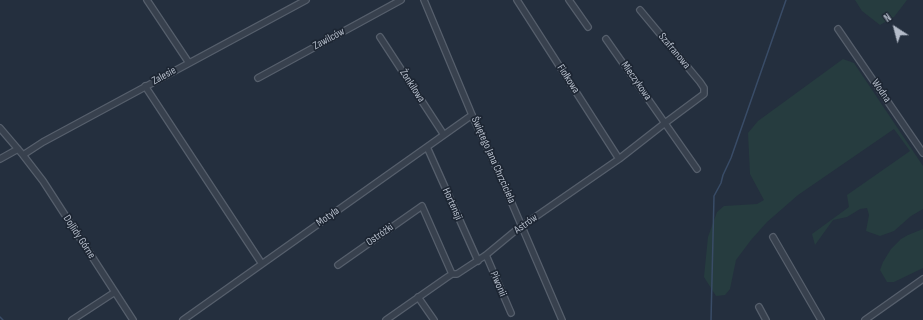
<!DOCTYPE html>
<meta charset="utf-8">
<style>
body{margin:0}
#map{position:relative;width:923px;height:320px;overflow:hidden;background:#242f3e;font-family:"Sofia Sans Condensed",sans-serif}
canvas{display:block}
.north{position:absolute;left:875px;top:8px;width:40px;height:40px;-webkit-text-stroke:3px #1d2633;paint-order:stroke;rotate:324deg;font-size:11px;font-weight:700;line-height:16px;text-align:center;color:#b4bcc9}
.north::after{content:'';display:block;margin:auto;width:14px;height:18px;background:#b4bcc9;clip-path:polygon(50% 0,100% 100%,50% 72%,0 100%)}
</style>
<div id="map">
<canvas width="923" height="320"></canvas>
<div class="north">N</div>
</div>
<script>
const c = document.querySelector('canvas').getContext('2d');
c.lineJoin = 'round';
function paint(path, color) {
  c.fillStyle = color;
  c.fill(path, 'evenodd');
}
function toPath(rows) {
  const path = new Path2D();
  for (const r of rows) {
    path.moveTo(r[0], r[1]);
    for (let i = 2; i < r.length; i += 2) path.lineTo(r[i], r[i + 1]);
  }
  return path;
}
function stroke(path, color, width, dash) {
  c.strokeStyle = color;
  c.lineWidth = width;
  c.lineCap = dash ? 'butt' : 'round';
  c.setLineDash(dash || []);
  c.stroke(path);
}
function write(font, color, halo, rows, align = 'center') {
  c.font = font + ' "Sofia Sans Condensed",sans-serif';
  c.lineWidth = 3.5;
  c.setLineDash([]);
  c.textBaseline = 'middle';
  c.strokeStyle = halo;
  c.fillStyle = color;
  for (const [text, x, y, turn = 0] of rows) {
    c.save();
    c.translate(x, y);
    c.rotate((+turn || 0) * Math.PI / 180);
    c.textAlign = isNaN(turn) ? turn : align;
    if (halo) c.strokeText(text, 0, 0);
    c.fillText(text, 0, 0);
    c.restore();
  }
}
paint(toPath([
 [855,0,907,0,894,17,880,25,862,11],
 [843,59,854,63,923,166,923,209,911,216,894,231,880,236,866,231,869,215,867,208,860,209,847,217,833,220,815,245,812,234,849,207,847,195,910,151,894,129,798,195,767,222,751,240,736,260,730,289,725,295,716,296,704,277,708,237,717,212,724,206,757,204,764,200,750,174,748,133,758,121],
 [923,229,923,268,894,282,887,282,880,270,883,262,891,249,901,239,908,235]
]), '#263c3f');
stroke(toPath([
 [0,317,3,320],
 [711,320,714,196,721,183,723,175,731,158,786,0]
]), '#394c67', 1.5);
const minor = toPath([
 [147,0,189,63],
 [424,0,472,115,498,171,562,320],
 [517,0,619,159],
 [569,0,588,27],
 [838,29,923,153],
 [380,37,444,135],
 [606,39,697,169],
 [258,78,401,0],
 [145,86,262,264],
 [0,128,23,155,43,181,133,320],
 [427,147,478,261],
 [23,155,43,142,306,0],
 [0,159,18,149],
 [773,237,821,320],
 [486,255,511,313],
 [338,265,422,206,452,274],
 [418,297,434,320],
 [759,307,766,320],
 [72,320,115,292],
 [183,320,472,115],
 [386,320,446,278,452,274,457,274,486,255,515,231,619,159,665,123,704,94,704,88,700,82,640,10],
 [865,320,923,279]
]);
stroke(minor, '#565f6c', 8);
stroke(minor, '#38414e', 5.5);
write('11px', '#b4bcc9', '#1d2633', [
 ["Zawilców",329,39,-28],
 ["Szafranowa",674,51,50],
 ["Zalesie",164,76,-29],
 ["Fiołkowa",568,79,57],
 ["Mieczykowa",636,81,55],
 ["Żonkilowa",412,86,57],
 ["Wodna",881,91,55],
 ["Świętego Jana Chrzciciela",493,160,66],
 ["Hortensji",452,204,66],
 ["Motyla",328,217,-35],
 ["Astrów",526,224,-35],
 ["Ostróżki",380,235,-35],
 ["Dojlidy Górne",79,237,57],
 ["Piwonii",498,284,67]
]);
</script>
